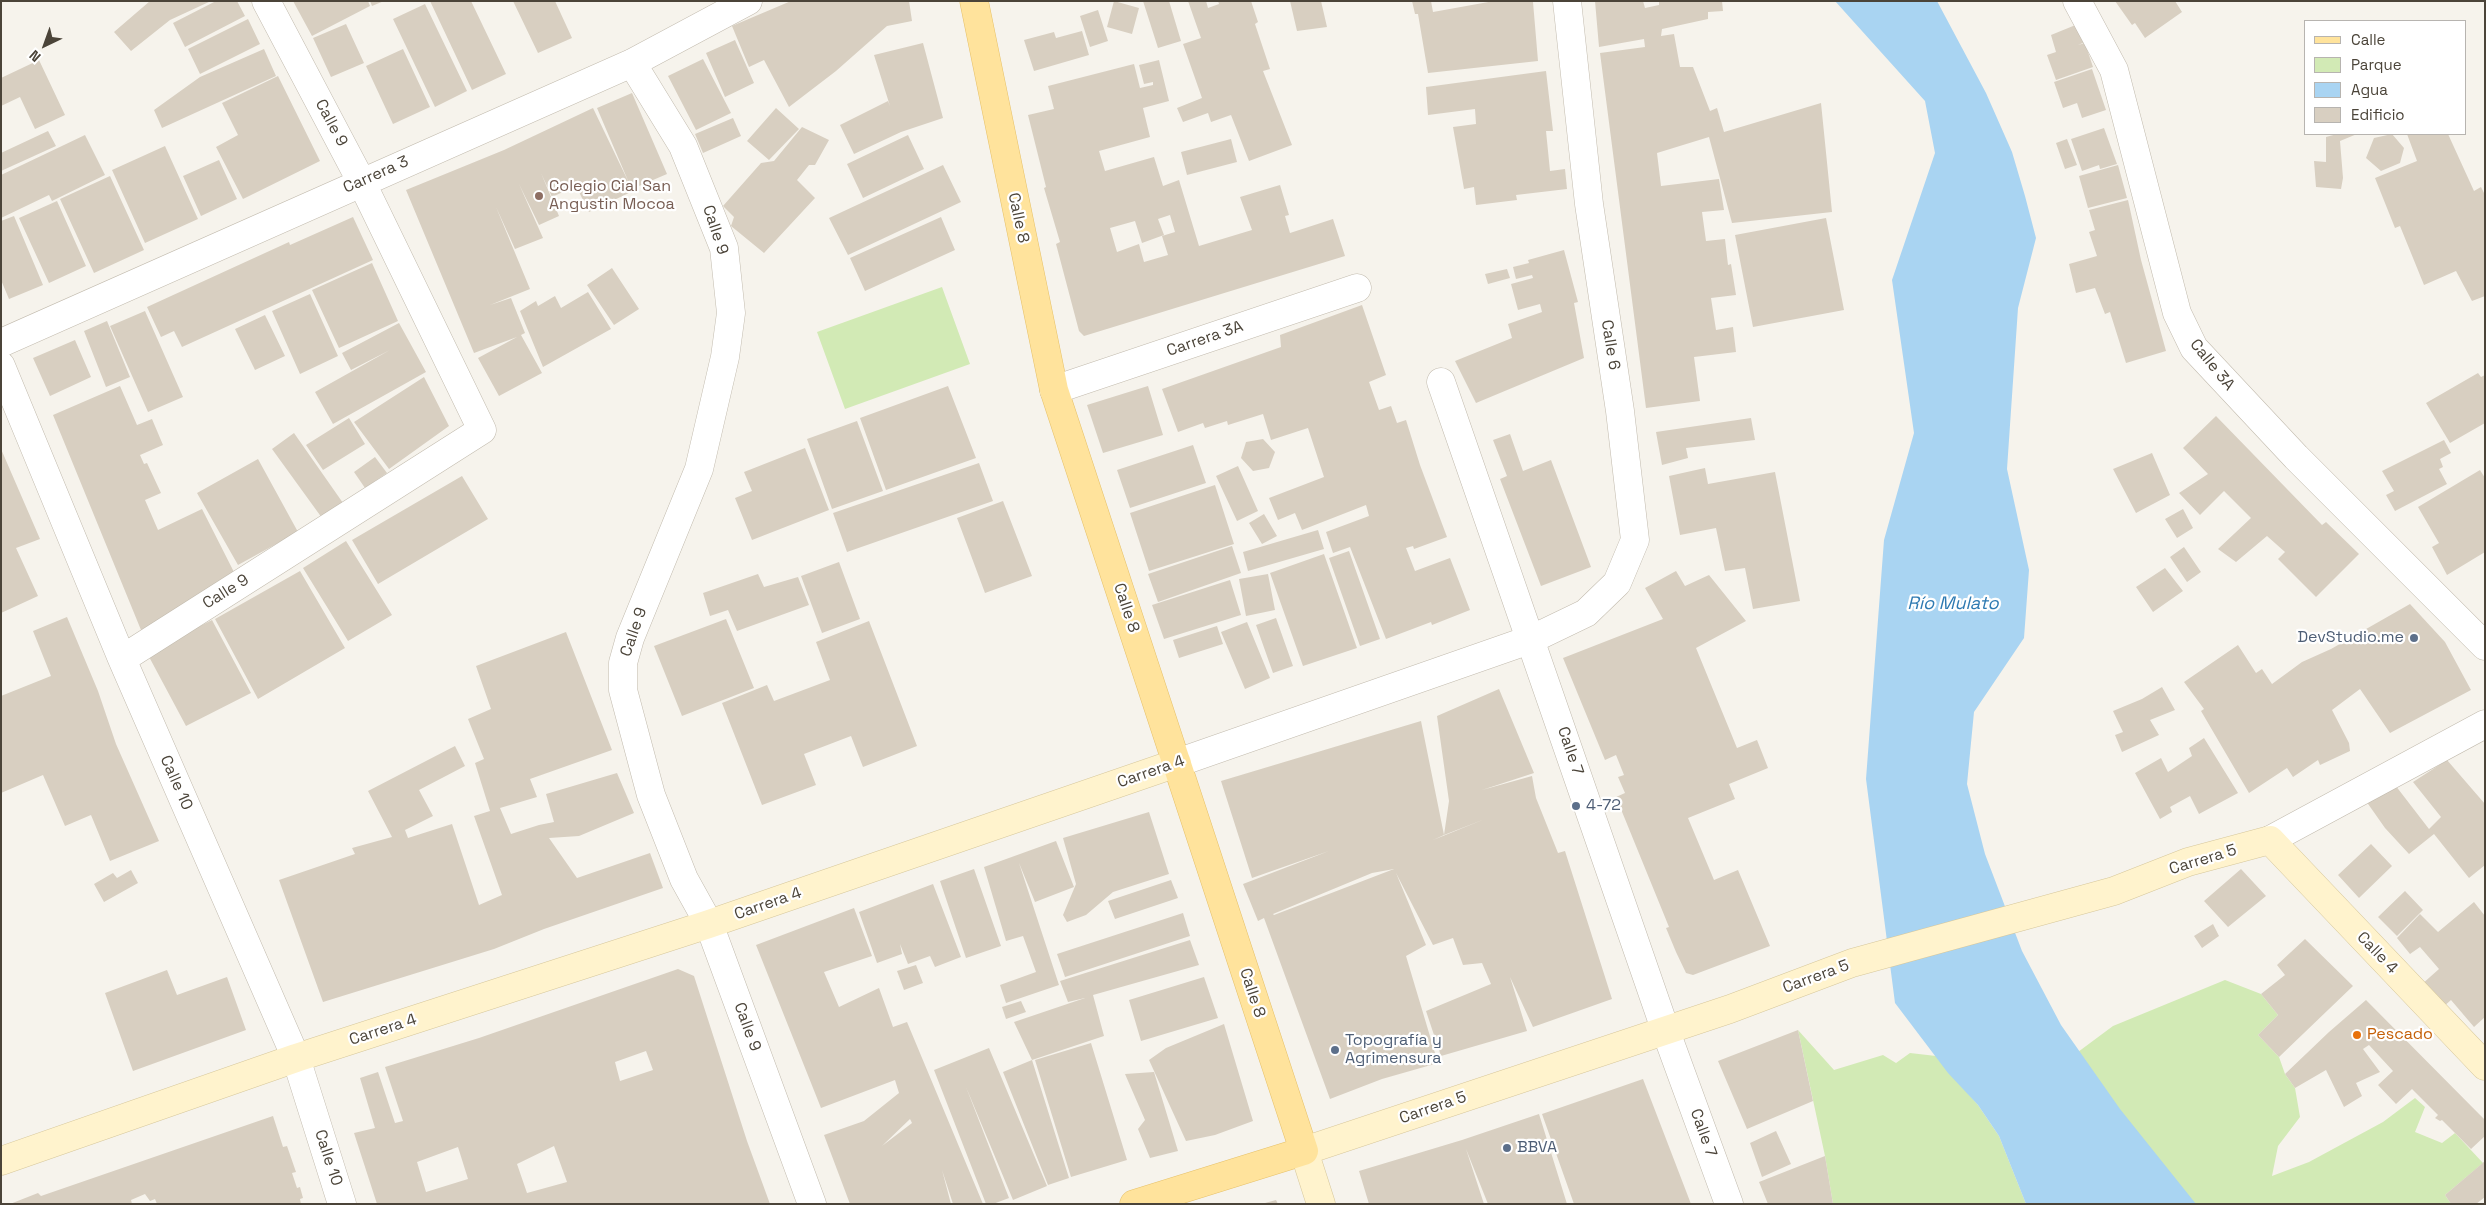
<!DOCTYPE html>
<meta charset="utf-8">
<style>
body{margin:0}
#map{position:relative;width:2486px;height:1205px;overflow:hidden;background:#f6f3ec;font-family:"Space Grotesk",sans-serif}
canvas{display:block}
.frame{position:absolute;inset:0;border:2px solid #4b4439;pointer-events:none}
.legend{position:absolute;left:2304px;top:20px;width:162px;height:115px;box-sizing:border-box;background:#fff;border:1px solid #b7b4b0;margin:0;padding:6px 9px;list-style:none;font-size:15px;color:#4b4439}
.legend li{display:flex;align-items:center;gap:10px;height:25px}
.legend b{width:25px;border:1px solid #b7b4b0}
.north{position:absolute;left:20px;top:20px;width:50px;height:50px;-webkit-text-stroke:4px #fff;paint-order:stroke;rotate:222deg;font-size:14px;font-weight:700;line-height:20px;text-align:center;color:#4b4439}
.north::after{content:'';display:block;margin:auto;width:18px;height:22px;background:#4b4439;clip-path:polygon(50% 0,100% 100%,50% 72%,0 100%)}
</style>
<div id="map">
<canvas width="2486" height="1205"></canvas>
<div class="frame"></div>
<ul class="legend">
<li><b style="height:6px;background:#ffe39c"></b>Calle</li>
<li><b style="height:14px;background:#d2eab5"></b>Parque</li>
<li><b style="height:14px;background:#a9d4f2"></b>Agua</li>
<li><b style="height:14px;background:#d8cfc1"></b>Edificio</li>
</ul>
<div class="north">N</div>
</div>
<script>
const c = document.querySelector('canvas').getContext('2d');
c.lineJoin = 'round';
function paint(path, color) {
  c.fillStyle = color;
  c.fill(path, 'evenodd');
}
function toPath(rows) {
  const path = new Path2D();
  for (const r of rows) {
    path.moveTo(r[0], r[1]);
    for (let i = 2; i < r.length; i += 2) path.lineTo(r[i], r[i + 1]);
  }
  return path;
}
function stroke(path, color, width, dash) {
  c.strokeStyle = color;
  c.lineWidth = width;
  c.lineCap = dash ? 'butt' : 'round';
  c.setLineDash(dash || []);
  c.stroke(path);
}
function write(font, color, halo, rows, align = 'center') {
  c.font = font + ' "Space Grotesk",sans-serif';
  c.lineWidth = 4.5;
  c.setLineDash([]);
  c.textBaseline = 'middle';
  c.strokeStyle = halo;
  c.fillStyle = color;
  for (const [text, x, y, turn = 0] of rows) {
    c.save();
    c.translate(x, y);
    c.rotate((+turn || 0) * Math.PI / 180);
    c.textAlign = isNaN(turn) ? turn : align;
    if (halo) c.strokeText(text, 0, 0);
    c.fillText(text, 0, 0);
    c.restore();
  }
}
paint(toPath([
 [942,287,970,364,845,409,817,332],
 [2225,980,2261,994,2278,1015,2258,1035,2279,1057,2285,1074,2295,1088,2300,1117,2278,1146,2272,1176,2309,1162,2383,1122,2415,1098,2425,1107,2415,1132,2442,1143,2455,1133,2483,1163,2445,1195,2451,1204,2128,1204,2051,1072,2113,1026],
 [1798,1030,1834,1070,1883,1055,1896,1063,1910,1053,1936,1056,1978,1105,1999,1136,2026,1204,1833,1204,1825,1156]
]), '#d2eab5');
paint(toPath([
 [1835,1,1937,1,1986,93,2012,152,2025,196,2036,238,2018,308,2007,469,2029,570,2024,638,1974,712,1967,784,1985,854,2022,951,2061,1025,2120,1109,2196,1204,2026,1204,1999,1136,1978,1105,1948,1073,1895,1003,1866,779,1884,540,1914,433,1892,280,1935,153,1925,101]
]), '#a9d4f2');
paint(toPath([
 [150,1,211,1,170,20,131,51,114,32],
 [216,1,237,1,245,16,185,47,173,23],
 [293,1,368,1,370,6,312,36],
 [370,1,384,1,372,6],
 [430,1,471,1,506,74,472,90],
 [513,1,555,1,572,38,538,53],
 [791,1,909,1,912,21,887,26,836,71,789,107,764,60,749,67,732,26],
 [1114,1,1139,8,1132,34,1107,27],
 [1143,1,1169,1,1181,41,1158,48],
 [1188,1,1206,1,1208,8,1219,4,1218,1,1251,1,1258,22,1255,24,1270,69,1263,71,1292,145,1249,161,1231,115,1211,122,1208,113,1183,122,1177,108,1202,98,1183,44,1201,38],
 [1290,1,1321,1,1327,27,1297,31],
 [1412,1,1431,1,1433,12,1494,1,1533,2,1538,61,1428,73,1418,14,1415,14],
 [1595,1,1643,1,1645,8,1659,5,1659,1,1722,1,1723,11,1708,12,1708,19,1662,29,1661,36,1674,34,1680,67,1693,67,1710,111,1717,108,1724,132,1821,103,1832,212,1732,223,1709,137,1657,153,1661,186,1719,179,1724,210,1702,212,1706,241,1725,239,1728,265,1731,264,1736,295,1711,298,1716,330,1733,327,1736,352,1694,357,1700,401,1646,408,1600,53,1645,47,1644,39,1599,47],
 [2115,1,2175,1,2182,12,2145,38,2135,23,2132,25],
 [425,4,467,91,435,107,393,19],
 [1098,10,1108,41,1090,47,1080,16],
 [248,19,260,44,200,74,188,49],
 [346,24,364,63,331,77,313,38],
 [2078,24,2085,42,2078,45,2085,43,2093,67,2056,80,2047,55,2056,52,2051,35],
 [1082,31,1089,55,1034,71,1024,40,1054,32,1056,38],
 [735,40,754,83,725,97,706,53],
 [923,43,943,118,901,132,854,154,840,125,888,101,890,106,874,55],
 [264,49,276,76,162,128,154,110,200,77],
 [403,49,430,107,393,124,366,66],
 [703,59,731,113,696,130,668,76],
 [39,60,65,115,35,129,20,97,1,106,1,78],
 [1159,60,1169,101,1143,108,1150,137,1099,151,1105,171,1154,157,1163,186,1179,180,1199,246,1252,230,1240,197,1280,185,1289,215,1285,216,1290,233,1333,219,1345,256,1084,336,1079,331,1056,244,1060,242,1044,188,1046,187,1028,115,1054,109,1048,86,1134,64,1140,88,1153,85,1153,82,1144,84,1139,65],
 [1170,215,1175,232,1162,236,1168,255,1144,262,1139,244,1117,252,1110,228,1135,221,1142,243,1164,235,1158,219],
 [2092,69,2106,110,2082,118,2077,103,2063,108,2054,82],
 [1546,71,1553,131,1546,131,1550,171,1565,169,1567,189,1516,195,1517,200,1476,205,1474,187,1464,189,1453,127,1476,124,1475,109,1428,115,1426,87],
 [278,76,320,161,243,199,216,147,238,135,222,103],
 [632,93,667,174,632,189,633,191,589,212,576,186,552,197,541,173,559,216,539,225,519,184,543,238,515,249,496,207,530,289,490,305,511,298,525,333,521,335,542,373,499,396,478,358,517,337,474,353,406,190,504,150,593,108,629,183,597,108],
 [776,108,799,129,769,160,747,141],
 [733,118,741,136,703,153,695,134],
 [802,127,829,140,815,165,809,165,797,180,815,198,764,253,731,226,734,217,723,206,761,163,774,161],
 [2104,128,2117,164,2100,169,2099,165,2082,171,2071,139],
 [48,131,56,146,1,171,1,153],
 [2337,134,2357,134,2340,141,2343,178,2341,189,2316,187,2314,161,2326,162,2326,137],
 [2392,134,2404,148,2400,163,2381,171,2366,158,2374,138],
 [2407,134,2448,134,2474,191,2481,187,2485,195,2485,296,2472,301,2456,271,2424,285,2400,226,2395,228,2375,178,2417,161],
 [85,135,105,175,52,201,49,195,1,218,1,175],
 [908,135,924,169,863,198,847,164],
 [1231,139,1237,162,1187,175,1181,152],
 [2067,139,2077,165,2065,169,2056,143],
 [165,146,198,219,145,243,112,170],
 [219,160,237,199,201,216,183,176],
 [943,165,961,202,848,255,829,218],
 [2118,165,2127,198,2088,208,2079,176],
 [110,176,144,250,94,273,60,199],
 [2128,200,2141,260,2166,351,2126,363,2110,312,2105,314,2095,288,2076,293,2069,264,2097,256,2089,232,2095,230,2089,210],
 [57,201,86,266,49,283,19,218],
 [14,216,43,285,9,299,1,280,1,221],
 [353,217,373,260,182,347,174,331,161,337,147,307,289,242,290,245],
 [941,217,955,250,865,291,850,258],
 [1826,218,1844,310,1753,327,1735,235],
 [1564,250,1578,302,1574,303,1584,358,1476,403,1455,361,1512,338,1508,324,1542,312,1540,304,1518,310,1511,284,1533,278,1532,275,1516,279,1513,267,1529,263,1528,260],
 [372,263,398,321,339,348,312,290],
 [612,268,639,309,614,325,587,285],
 [1507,269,1510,278,1488,284,1485,274],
 [588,292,611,329,543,367,520,311,536,301,538,306,555,296,561,308],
 [310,294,338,356,300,374,272,311],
 [1362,305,1386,375,1369,382,1379,410,1391,406,1397,423,1406,420,1420,465,1447,537,1414,549,1413,546,1406,548,1415,571,1450,558,1470,610,1432,625,1431,622,1386,639,1350,547,1333,553,1326,532,1369,516,1366,505,1302,530,1295,513,1278,520,1269,498,1324,477,1308,428,1271,440,1263,414,1228,425,1227,421,1205,428,1203,423,1178,432,1162,389,1281,347,1280,335],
 [145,311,183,397,148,412,110,326],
 [265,315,285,356,255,370,235,329],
 [107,321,130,377,106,387,84,331],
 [399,323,426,372,333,424,315,392,390,350,351,370,342,353],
 [75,340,91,377,50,396,33,358],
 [2478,373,2481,377,2485,375,2485,423,2450,443,2426,403],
 [424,377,449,426,389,469,354,422],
 [120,386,137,425,152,419,163,445,140,455,144,464,147,463,161,493,145,500,158,530,202,509,237,578,141,630,53,415],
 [948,386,976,458,886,490,860,418],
 [1148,386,1163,435,1103,453,1087,405],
 [2216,416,2322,525,2326,522,2359,554,2316,597,2278,559,2285,552,2267,536,2236,562,2218,549,2251,518,2224,491,2200,515,2179,493,2208,474,2183,448],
 [349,418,365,444,323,470,306,445],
 [1751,418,1755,440,1686,448,1688,458,1662,465,1656,432],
 [857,421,883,491,832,509,807,439],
 [294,433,343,503,322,518,272,449],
 [1510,434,1523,471,1551,460,1591,567,1541,586,1500,479,1507,476,1493,440],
 [1263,439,1275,452,1269,468,1253,471,1241,458,1246,442],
 [2444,440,2451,453,2440,459,2443,467,2439,469,2447,484,2395,511,2386,495,2394,491,2382,471],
 [1193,445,1206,483,1130,508,1117,470],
 [805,448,829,510,752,540,735,498,752,491,744,472],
 [1,449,40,539,16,548,38,596,1,613],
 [2152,453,2170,495,2136,513,2113,469],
 [375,457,387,473,365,488,354,472],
 [258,459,298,532,238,565,197,493],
 [979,463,993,501,847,552,833,513],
 [1238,466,1258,511,1237,521,1216,476],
 [1705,468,1708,484,1775,472,1800,601,1753,609,1745,568,1725,571,1716,528,1680,535,1669,476],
 [2480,470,2485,478,2485,552,2447,575,2432,547,2439,543,2418,507],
 [462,476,488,519,378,584,352,540],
 [1215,485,1234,544,1149,571,1130,513],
 [1003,501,1032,576,985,593,957,518],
 [2183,509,2193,528,2177,538,2165,519],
 [1264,514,1277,536,1262,544,1249,523],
 [1318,530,1324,549,1248,571,1243,552],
 [346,541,392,615,348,641,303,568],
 [1232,546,1241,573,1158,602,1148,574],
 [2184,547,2201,572,2187,582,2170,557],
 [1349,551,1380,639,1360,646,1329,558],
 [1324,554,1357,648,1303,666,1270,573],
 [839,562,860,619,822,633,801,576],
 [2165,568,2183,591,2153,612,2136,587],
 [300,571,345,648,258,699,215,619],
 [1676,571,1685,586,1709,575,1746,621,1696,648,1737,748,1757,740,1768,768,1729,784,1735,799,1688,818,1714,880,1738,870,1770,946,1693,975,1686,973,1676,952,1666,928,1669,927,1616,797,1625,793,1618,777,1624,775,1616,755,1605,760,1563,658,1663,619,1645,588],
 [758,574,764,587,798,577,809,605,737,631,728,610,710,616,703,593],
 [1268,574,1275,610,1246,616,1239,579],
 [1230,580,1241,615,1164,639,1152,605],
 [2410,604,2445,642,2471,690,2390,733,2360,689,2332,710,2349,743,2350,751,2320,765,2318,760,2293,777,2287,768,2249,793,2201,711,2204,709,2184,682,2238,645,2256,673,2262,669,2272,684,2302,662,2331,649],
 [67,617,98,691,116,744,159,841,110,861,91,815,65,826,43,775,1,793,1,696,51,676,33,631],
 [1276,618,1293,666,1273,673,1256,625],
 [726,619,754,688,682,716,654,646],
 [212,620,251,693,186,726,147,653],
 [869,621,917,746,863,767,851,736,804,754,816,785,762,805,722,703,767,685,774,701,830,680,816,642],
 [1247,622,1270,678,1245,689,1221,632],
 [1217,626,1223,644,1179,658,1173,640],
 [566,632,612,750,530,779,537,797,500,808,511,834,539,825,554,822,546,794,617,773,634,813,579,836,549,838,577,878,650,853,663,888,544,929,494,949,323,1002,279,880,355,854,352,848,392,837,368,791,455,746,465,766,419,790,433,816,405,830,408,838,452,824,479,905,502,895,474,816,490,811,475,763,484,759,468,719,491,709,476,666],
 [2162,687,2175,710,2150,720,2159,735,2122,752,2115,735,2123,732,2113,711,2142,699],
 [1499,689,1534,773,1482,790,1532,776,1536,798,1558,853,1565,851,1612,999,1533,1027,1510,977,1527,1031,1441,1056,1426,1011,1491,984,1482,963,1463,965,1453,938,1433,945,1396,873,1426,945,1406,956,1438,1063,1382,1079,1330,1099,1264,918,1258,921,1243,884,1329,851,1252,878,1221,781,1421,721,1444,835,1433,840,1485,819,1444,835,1449,801,1437,716],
 [1394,869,1274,915,1273,914,1372,873],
 [2204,738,2238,793,2199,814,2190,796,2170,807,2172,812,2160,819,2135,773,2161,758,2168,772,2192,756,2189,748],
 [2447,760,2485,804,2485,865,2469,878,2434,834,2409,854,2385,828,2366,801,2392,781,2429,829,2441,817,2413,782],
 [1149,812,1169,874,1113,892,1086,915,1067,922,1063,915,1076,884,1063,838],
 [1056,841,1074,887,1035,902,1019,863,1059,985,1006,1003,1000,985,1036,972,1023,936,1006,941,984,867],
 [2371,844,2392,866,2359,898,2338,875],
 [974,869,1001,946,966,958,940,881],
 [2241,869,2266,896,2228,927,2204,901],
 [131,870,138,883,104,902,94,884,113,873,117,878],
 [1171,880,1178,898,1115,919,1108,901],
 [933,884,961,957,935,967,930,956,908,964,900,944,902,954,877,963,859,912],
 [2405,891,2423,910,2397,936,2378,917],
 [2474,902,2485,916,2485,1017,2474,1027,2451,1000,2442,1008,2421,985,2439,969,2420,947,2410,954,2397,938,2420,914,2438,932],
 [854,908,872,956,824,972,839,1007,879,988,893,1027,907,1022,983,1204,953,1204,942,1170,951,1204,850,1204,824,1135,864,1121,899,1093,895,1080,821,1108,756,945],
 [910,1119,912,1123,882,1146],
 [1183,913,1190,936,1065,977,1057,954],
 [2213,924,2219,936,2202,948,2194,936],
 [2305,939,2353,986,2279,1057,2258,1035,2278,1015,2261,994,2285,975,2277,965],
 [1190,940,1199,965,1093,995,1104,1036,1032,1060,1014,1022,1085,998,1068,1002,1060,981],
 [916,965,923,983,904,990,897,971],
 [678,969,694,976,747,1141,770,1204,377,1204,354,1133,375,1128,360,1078,378,1072,395,1123,403,1121,385,1067,479,1038],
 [646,1051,653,1070,620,1081,615,1062],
 [554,1146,567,1182,527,1193,517,1164],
 [458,1147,468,1179,426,1192,417,1162],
 [167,970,177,995,227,977,246,1030,133,1071,105,993],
 [1204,977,1218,1018,1141,1041,1129,1000],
 [2366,1000,2485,1120,2485,1136,2471,1149,2442,1120,2440,1121,2435,1118,2438,1115,2412,1089,2396,1104,2378,1085,2393,1071,2369,1045,2363,1049,2380,1072,2356,1083,2362,1096,2344,1107,2326,1070,2295,1088,2285,1074,2329,1032],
 [1021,1001,1026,1012,1006,1019,1002,1007],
 [1224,1024,1253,1121,1215,1135,1186,1141,1149,1060,1166,1048],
 [1798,1030,1813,1101,1747,1129,1718,1061],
 [1091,1043,1127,1160,1071,1177,1035,1060],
 [989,1048,1047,1186,1013,1200,966,1087,1009,1198,993,1204,986,1204,934,1070],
 [1032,1060,1069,1178,1048,1185,1003,1072],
 [1154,1072,1178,1151,1150,1158,1138,1129,1145,1120,1125,1074],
 [1643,1079,1691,1204,1574,1204,1542,1114],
 [1539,1114,1567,1204,1488,1204,1466,1149,1484,1204,1369,1204,1359,1171,1462,1140],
 [273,1116,283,1147,287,1146,296,1172,292,1173,297,1188,300,1187,303,1198,300,1199,301,1204,157,1204,155,1199,150,1201,145,1194,131,1200,132,1204,10,1204,38,1193,41,1196],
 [1776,1131,1791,1164,1762,1177,1750,1143],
 [1825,1156,1833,1204,1768,1204,1759,1182],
 [2485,1161,2485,1197,2476,1204,2451,1204,2445,1195],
 [1276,1200,1278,1204,1265,1204,1265,1203]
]), '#d8cfc1');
const street = toPath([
 [2077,1,2114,70,2177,313,2194,348,2296,457,2485,646],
 [632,63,683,146,724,248,731,313,725,357,699,469,630,638,623,663,623,690,651,795,684,879,709,924,812,1204],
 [1,343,632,63,748,1],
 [1,366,122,659,296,1058,342,1204],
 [1441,382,1665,1029,1729,1204],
 [1054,390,1357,288],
 [122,659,482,430,361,181,266,1],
 [1177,763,1532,639,1586,613,1617,583,1635,540,1620,411,1589,204,1567,1],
 [2270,840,2485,724]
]);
const secondary = toPath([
 [1,1161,296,1058,709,924,1177,763],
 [1321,1204,1304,1151,1730,1009,1852,963,2114,891,2188,862,2270,840,2485,1066]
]);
const primary = toPath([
 [974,1,1054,390,1304,1151,1134,1204]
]);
stroke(street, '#c2bbae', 29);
stroke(secondary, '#d6c79b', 29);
stroke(primary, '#e6c16a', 29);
stroke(street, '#fff', 28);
stroke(secondary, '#fff3cd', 28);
stroke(primary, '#ffe39c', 28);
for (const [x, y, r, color] of [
 [539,196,5,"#8d6e63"],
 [2414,638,5,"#5c6f8a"],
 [1576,806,5,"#5c6f8a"],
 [2357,1035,5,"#e8710a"],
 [1335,1050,5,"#5c6f8a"],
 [1507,1148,5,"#5c6f8a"]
]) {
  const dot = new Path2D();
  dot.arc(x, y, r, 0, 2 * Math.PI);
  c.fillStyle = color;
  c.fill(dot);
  stroke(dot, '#fff', 2);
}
write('16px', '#4b4439', '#fff', [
 ["Calle 9",331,123,62],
 ["Carrera 3",376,175,-24],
 ["Calle 8",1018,218,78],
 ["Calle 9",715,230,72],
 ["Carrera 3A",1205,339,-19],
 ["Calle 6",1610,345,81],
 ["Calle 3A",2212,365,51],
 ["Calle 9",226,592,-32],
 ["Calle 8",1126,608,72],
 ["Calle 9",634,632,-71],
 ["Calle 7",1570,751,71],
 ["Carrera 4",1151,772,-19],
 ["Calle 10",176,783,66],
 ["Carrera 5",2203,860,-17],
 ["Carrera 4",768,904,-19],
 ["Calle 4",2377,953,46],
 ["Carrera 5",1816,977,-20],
 ["Calle 8",1252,993,72],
 ["Calle 9",747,1027,70],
 ["Carrera 4",383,1030,-18],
 ["Carrera 5",1433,1108,-19],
 ["Calle 7",1703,1133,70],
 ["Calle 10",328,1158,72]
]);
write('16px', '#785e54', '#fff', [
 ["Colegio Cial San",549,187],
 ["Angustin Mocoa",549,205]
], 'left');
write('16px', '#4e5e75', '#fff', [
 ["DevStudio.me",2404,638,"right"],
 ["4-72",1586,806],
 ["Topografía y",1345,1041],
 ["Agrimensura",1345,1059],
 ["BBVA",1517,1148]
], 'left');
write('16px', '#c56008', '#fff', [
 ["Pescado",2367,1035]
], 'left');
write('italic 18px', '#2e7ab2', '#fff', [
 ["Río Mulato",1953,604]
]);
</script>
